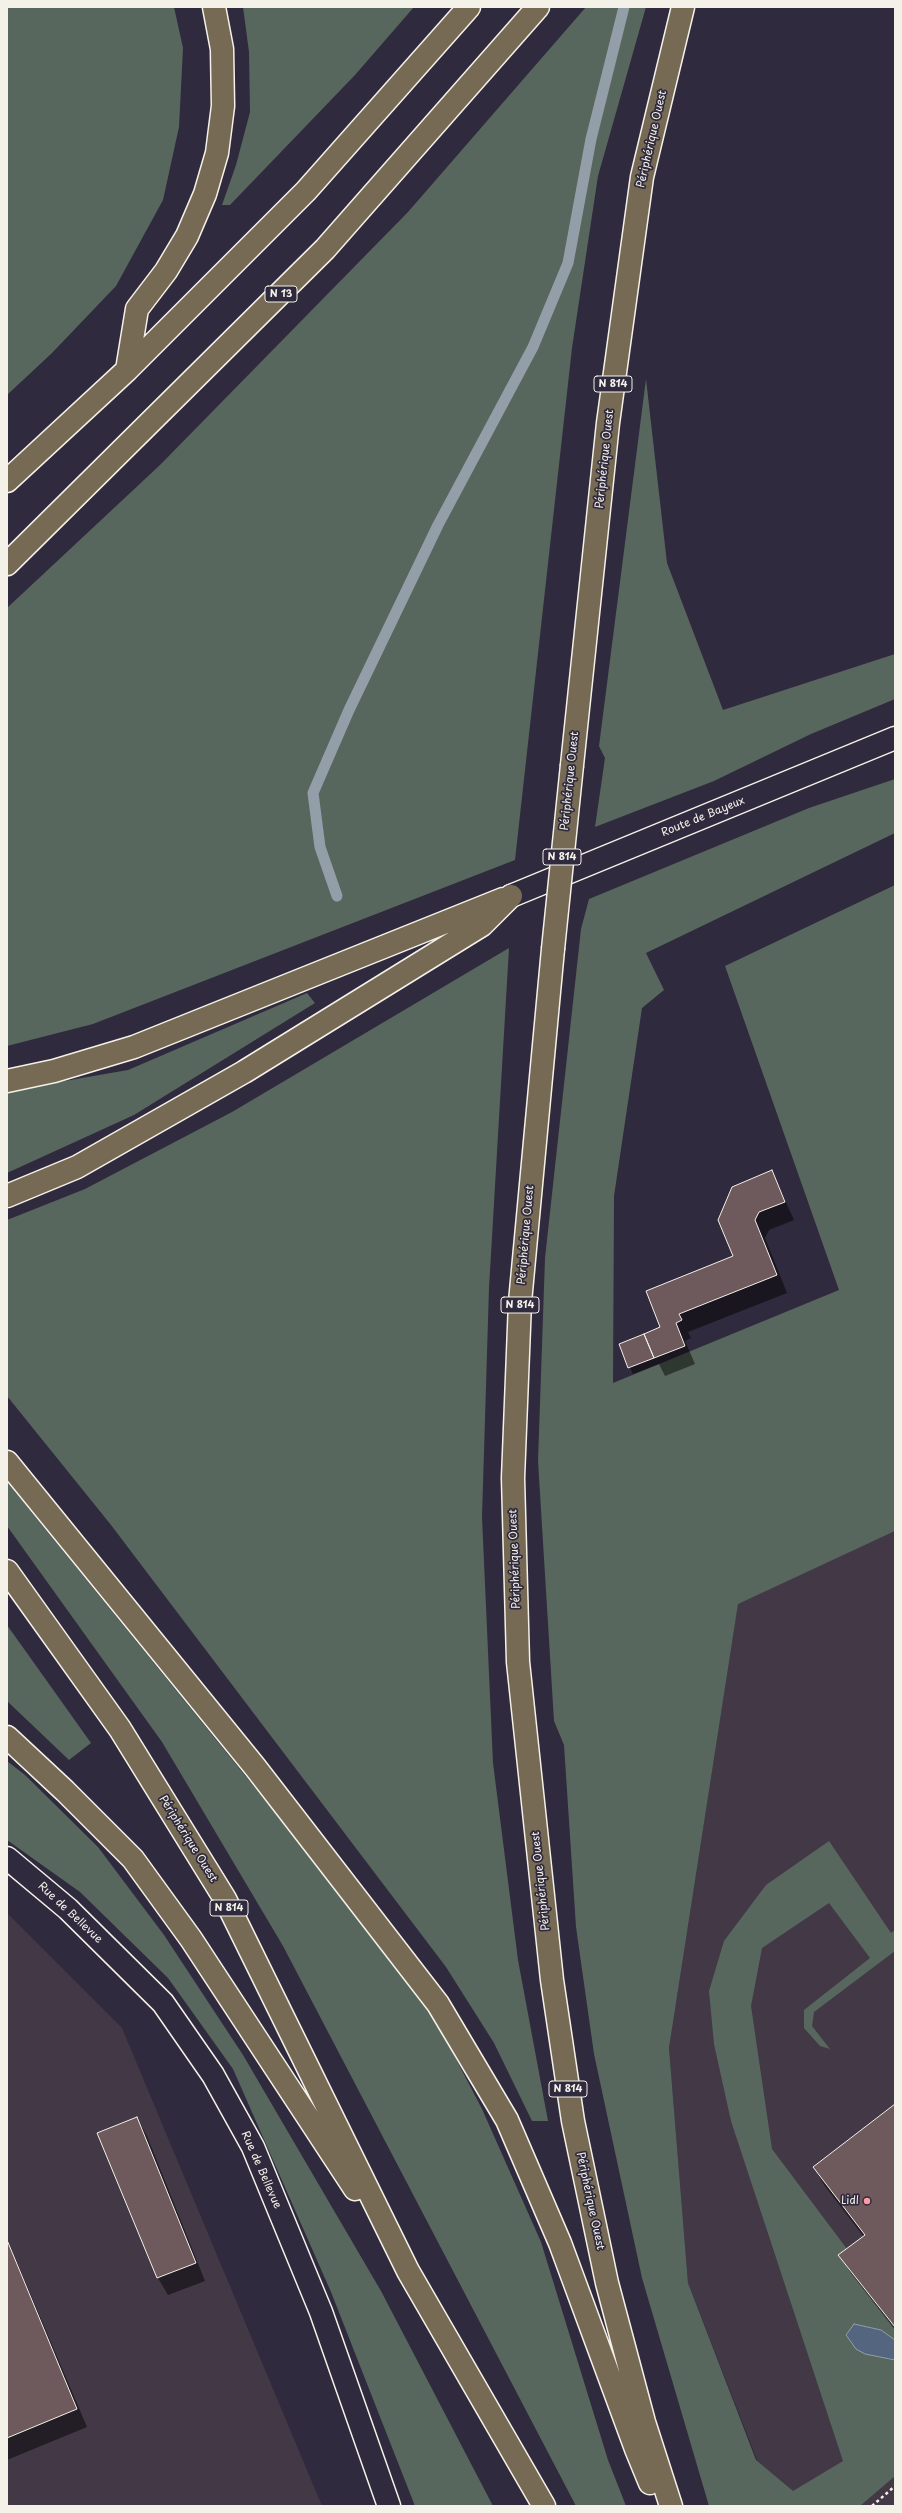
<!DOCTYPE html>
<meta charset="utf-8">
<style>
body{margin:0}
#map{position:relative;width:902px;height:2513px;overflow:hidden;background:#2f2a3d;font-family:"Playpen Sans",sans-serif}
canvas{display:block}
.frame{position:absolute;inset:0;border:8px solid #f4f1e8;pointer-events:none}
</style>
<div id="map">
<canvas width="902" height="2513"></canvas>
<div class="frame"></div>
</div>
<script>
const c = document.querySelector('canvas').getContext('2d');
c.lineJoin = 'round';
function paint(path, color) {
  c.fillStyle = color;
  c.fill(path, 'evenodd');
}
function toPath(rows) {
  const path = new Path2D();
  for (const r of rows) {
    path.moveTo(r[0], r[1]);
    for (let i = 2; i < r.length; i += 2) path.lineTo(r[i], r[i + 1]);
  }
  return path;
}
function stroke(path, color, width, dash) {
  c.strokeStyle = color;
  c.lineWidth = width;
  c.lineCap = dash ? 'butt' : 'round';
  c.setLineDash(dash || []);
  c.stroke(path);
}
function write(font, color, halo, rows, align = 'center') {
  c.font = font + ' "Playpen Sans",sans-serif';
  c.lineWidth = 3.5;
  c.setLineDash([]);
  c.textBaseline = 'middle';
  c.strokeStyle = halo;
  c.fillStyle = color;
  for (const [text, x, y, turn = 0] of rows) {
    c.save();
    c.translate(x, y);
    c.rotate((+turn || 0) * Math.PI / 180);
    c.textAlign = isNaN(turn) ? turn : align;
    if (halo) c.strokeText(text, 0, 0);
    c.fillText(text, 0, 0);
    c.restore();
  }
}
paint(toPath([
 [895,1531,895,2506,775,2506,688,2283,669,2048,738,1603],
 [7,1913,122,2028,322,2506,7,2506]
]), '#423846');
paint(toPath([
 [7,7,174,7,183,48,179,127,163,200,116,286,52,353,7,395],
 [243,7,414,7,355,75,230,205,222,205,236,165,250,112,249,52],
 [586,7,646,7,598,176,572,348,515,860,93,1024,7,1046,7,608,160,465,408,212],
 [646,379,667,563,723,710,895,654,895,699,811,734,714,781,595,827,605,758,599,746],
 [895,779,895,833,646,953,664,990,642,1008,614,1196,613,1383,839,1290,725,966,895,885,895,1531,738,1604,669,2048,688,2283,756,2460,793,2491,843,2461,731,2121,714,2044,709,1991,724,1941,766,1885,829,1841,891,1933,895,1930,895,1951,814,2012,812,2026,830,2049,820,2046,804,2028,804,2010,870,1958,829,1903,762,1948,751,2006,772,2149,847,2249,839,2255,895,2327,895,2340,881,2330,854,2324,865,2354,895,2360,895,2476,860,2506,709,2506,642,2278,594,2054,576,1927,564,1745,554,1721,538,1461,545,1258,581,929,589,899,809,808],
 [509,948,489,1288,482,1517,493,1763,518,1960,548,2121,532,2121,494,2043,446,1967,111,1525,7,1396,7,1220,85,1189,232,1112],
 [307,993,315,1003,134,1115,7,1173,7,1091,128,1070],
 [7,1482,329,1879,430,2009,482,2109,541,2242,608,2460,626,2506,576,2506,283,1946,162,1742,7,1526],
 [7,1625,91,1743,69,1760,7,1701],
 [7,1761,25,1775,98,1847,164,1935,243,2055,381,2291,493,2506,415,2506,331,2292,233,2069,168,1978,80,1892,7,1840]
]), '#58675d');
const water = toPath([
 [854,2324,881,2330,895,2340,895,2360,865,2354,856,2349,846,2335,854,2324]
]);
paint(water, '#54667f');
stroke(water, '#949ea9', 1);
paint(toPath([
 [772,1172,794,1220,769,1230,765,1238,787,1293,688,1332,691,1338,685,1341,695,1364,665,1376,659,1364,633,1374,620,1345,662,1328,734,1257],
 [895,2104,895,2330,850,2272,840,2255,864,2237,824,2185,814,2167],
 [137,2118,147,2136,205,2281,168,2295,158,2278],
 [7,2239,87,2427,7,2460]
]), '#0007');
stroke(toPath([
 [337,896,320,847,313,793,349,710,438,525,533,347,568,263,591,139,624,7]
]), '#949ea9', 11);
const building = toPath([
 [772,1170,785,1202,759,1212,755,1220,777,1275,679,1314,682,1320,676,1323,685,1346,654,1358,644,1334,660,1327,646,1291,733,1256,718,1220,732,1187,772,1170],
 [644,1334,654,1358,628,1368,619,1344,644,1334],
 [895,2104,895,2327,838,2255,865,2235,813,2167,895,2104],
 [137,2117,196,2263,157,2278,97,2133,137,2117],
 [7,2240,77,2409,7,2438,7,2240]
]);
paint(building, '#6e595c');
stroke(building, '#f4f1e8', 1);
const street = toPath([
 [7,1858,68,1909,163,2003,213,2075,253,2147,321,2312,389,2506]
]);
const secondary = toPath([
 [511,896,895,738]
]);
const highway = toPath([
 [127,370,137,309,166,271,187,236,205,194,217,153,223,106,222,49,214,7],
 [7,481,127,370,306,191,469,7],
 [7,564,325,249,538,7],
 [572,765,608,423,642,177,683,7],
 [553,949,520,1302,513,1478,518,1662,552,1980,573,2121,607,2283,644,2422,671,2506],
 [7,1081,54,1071,134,1047,503,899],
 [7,1196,77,1167,244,1072,482,925,511,896],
 [7,1462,255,1767,438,2004,507,2120,560,2243,636,2449,650,2483],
 [7,1571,120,1729,225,1899,408,2271,544,2506],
 [7,1737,65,1791,133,1859,191,1939,355,2189]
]);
stroke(street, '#f4f1e8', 25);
stroke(secondary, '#f4f1e8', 25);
stroke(highway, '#f4f1e8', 25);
stroke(toPath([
 [872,2506,895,2486]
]), '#f4f1e8', 2.5, [3, 3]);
stroke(street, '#2f2a3d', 22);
stroke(secondary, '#2f2a3d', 22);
stroke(highway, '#766a54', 22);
const highwayBridge = toPath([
 [553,949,572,765]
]);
stroke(highwayBridge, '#f4f1e8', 25, []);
stroke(highwayBridge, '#766a54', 22);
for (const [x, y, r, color] of [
 [867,2201,4,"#ff9aa2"]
]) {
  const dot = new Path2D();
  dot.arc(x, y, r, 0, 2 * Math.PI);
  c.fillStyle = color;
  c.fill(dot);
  stroke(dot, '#2f2a3d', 1.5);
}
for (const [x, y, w] of [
 [281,294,32],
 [613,384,38],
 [562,857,38],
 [520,1305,38],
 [229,1908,38],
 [568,2089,38]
]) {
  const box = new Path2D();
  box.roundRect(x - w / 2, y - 8, w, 16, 3);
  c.fillStyle = '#2f2a3d';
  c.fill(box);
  stroke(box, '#f4f1e8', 1);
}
write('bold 10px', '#f4f1e8', null, [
 ["N 13",281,294],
 ["N 814",613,384],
 ["N 814",562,857],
 ["N 814",520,1305],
 ["N 814",229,1908],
 ["N 814",568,2089]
]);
write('11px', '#f4f1e8', '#2f2a3d', [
 ["Périphérique Ouest",652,139,-77],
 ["Périphérique Ouest",605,459,-84],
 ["Périphérique Ouest",570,781,-84],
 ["Route de Bayeux",703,817,-22],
 ["Périphérique Ouest",526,1235,-85],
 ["Périphérique Ouest",515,1559,-92],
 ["Périphérique Ouest",188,1839,58],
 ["Périphérique Ouest",541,1881,-96],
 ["Rue de Bellevue",70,1913,43],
 ["Rue de Bellevue",261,2170,66],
 ["Périphérique Ouest",590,2201,78]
]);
write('11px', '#f4f1e8', '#2f2a3d', [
 ["Lidl",859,2201]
], 'right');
</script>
